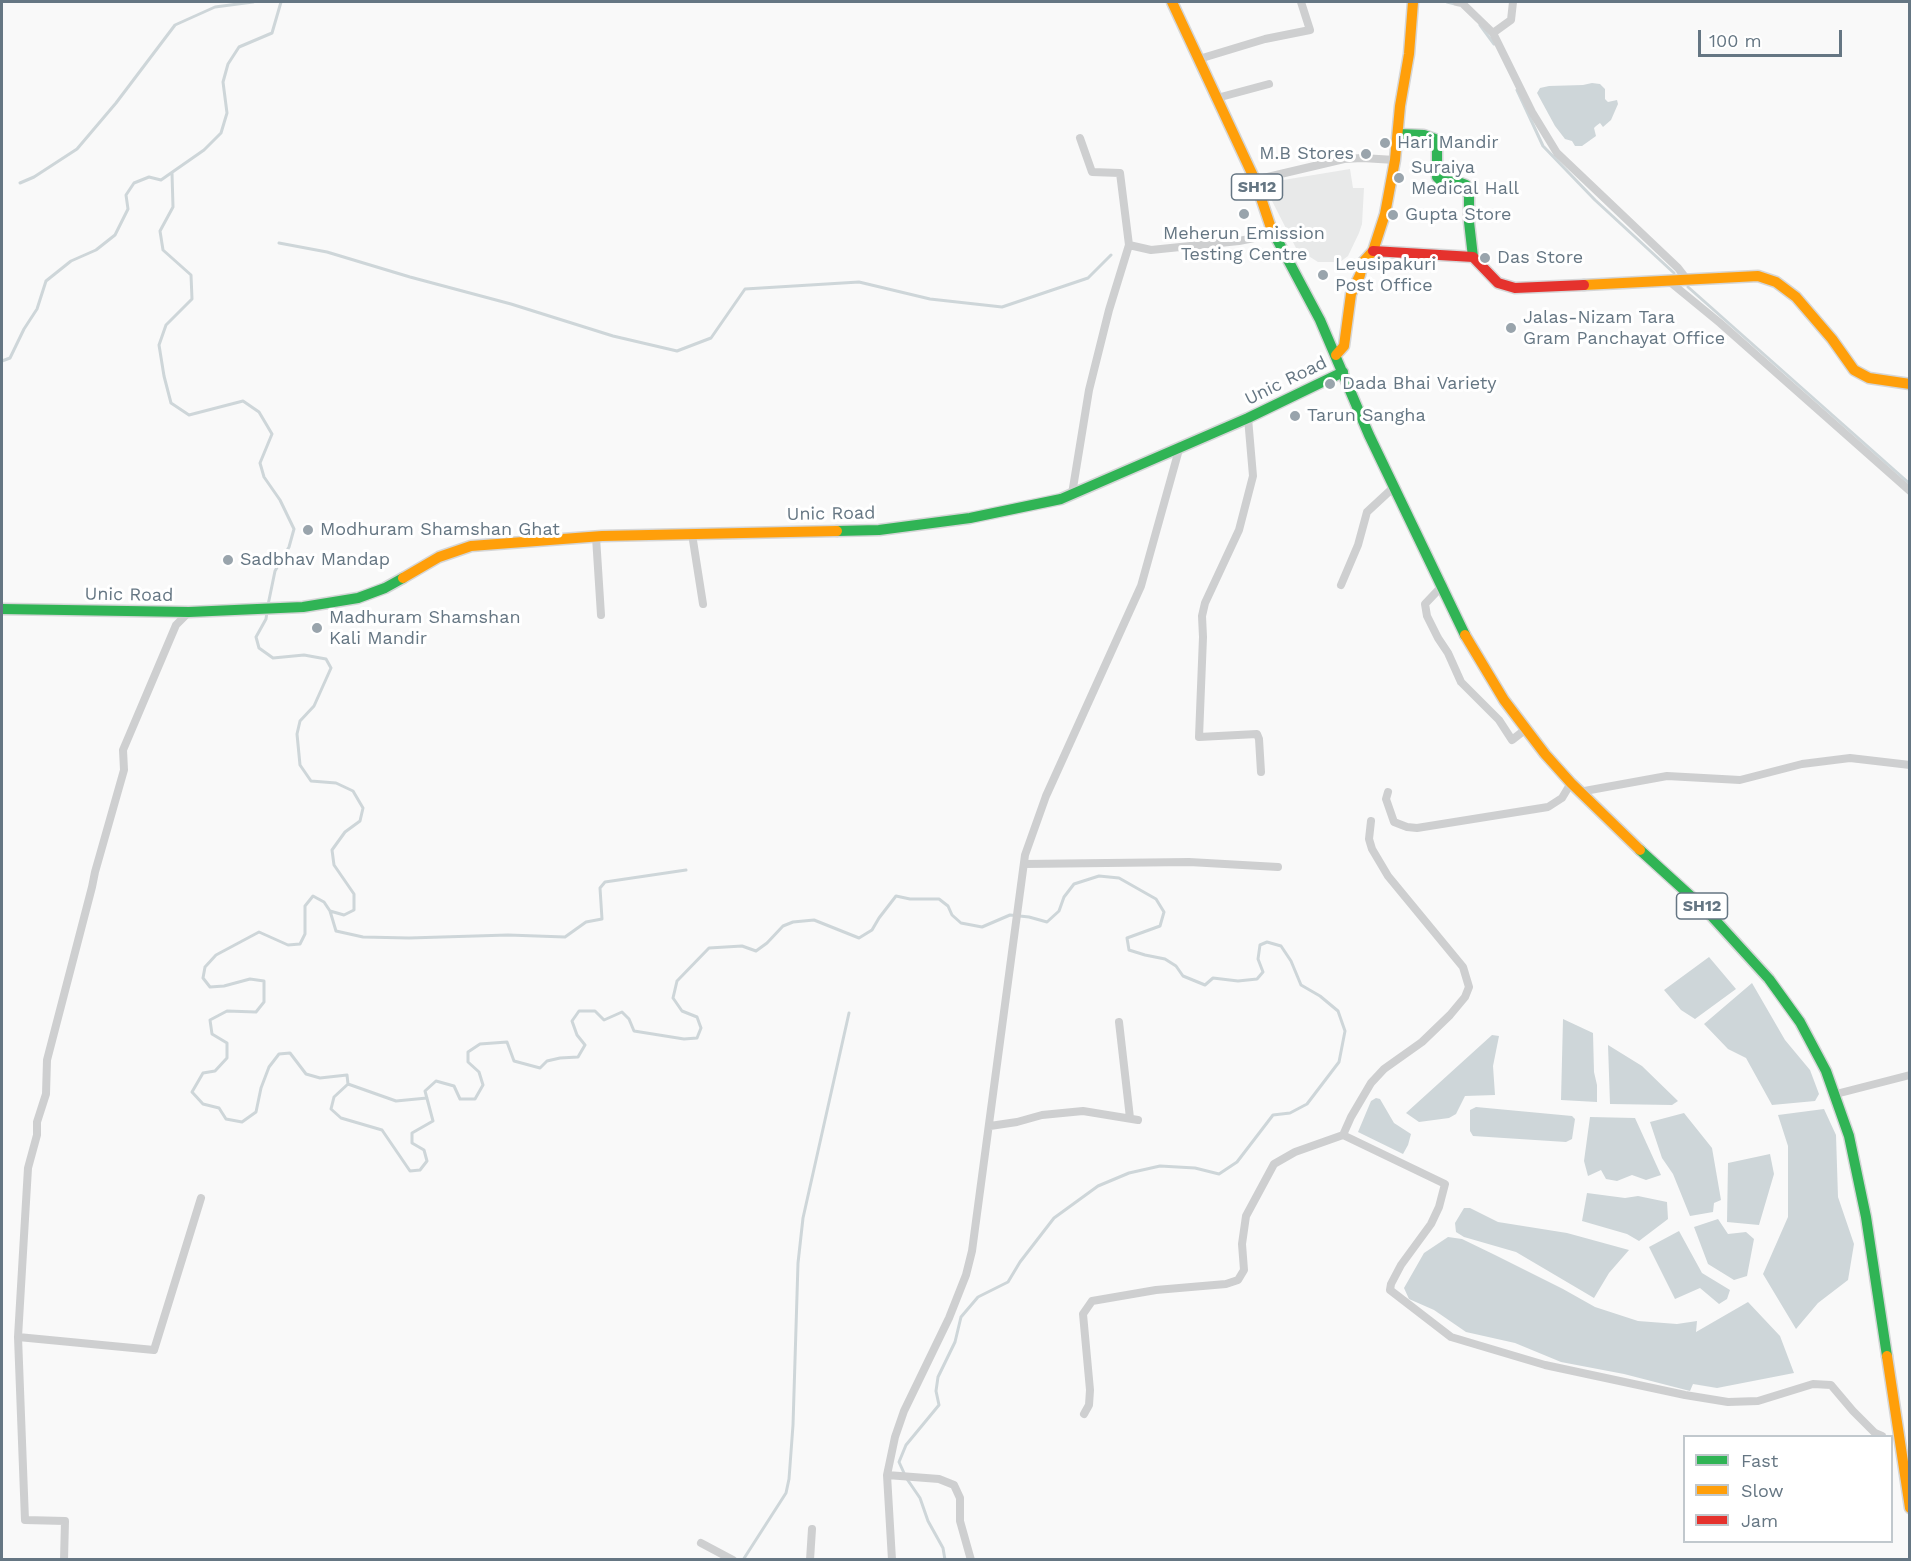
<!DOCTYPE html>
<style>
body{margin:0}
#map{position:relative;width:1911px;height:1561px;overflow:hidden;background:#f9f9f9;font-family:"Work Sans",sans-serif}
canvas{display:block}
.frame{position:absolute;inset:0;border:3px solid #657683;pointer-events:none}
.legend{position:absolute;left:1683px;top:1435px;width:210px;height:108px;box-sizing:border-box;background:#fff;border:2px solid #c1c8cd;margin:0;padding:8px 10px;list-style:none;font-size:18px;color:#657683}
.legend li{display:flex;align-items:center;gap:12px;height:30px}
.legend b{width:30px;border:2px solid #c1c8cd}
.scale{position:absolute;left:1698px;top:30px;width:144px;height:27px;box-sizing:border-box;border:3px solid #657683;border-top:0;padding-left:8px;font-size:18px;line-height:21px;white-space:nowrap;color:#657683;-webkit-text-stroke:4px #fff;paint-order:stroke}
</style>
<div id="map">
<canvas width="1911" height="1561"></canvas>
<div class="frame"></div>
<ul class="legend">
<li><b style="height:8px;background:#30b455"></b>Fast</li>
<li><b style="height:8px;background:#ff9f0a"></b>Slow</li>
<li><b style="height:8px;background:#e5322d"></b>Jam</li>
</ul>
<div class="scale">100 m</div>
</div>
<script>
const c = document.querySelector('canvas').getContext('2d');
c.lineJoin = 'round';
function paint(path, color) {
  c.fillStyle = color;
  c.fill(path, 'evenodd');
}
function toPath(rows) {
  const path = new Path2D();
  for (const r of rows) {
    path.moveTo(r[0], r[1]);
    for (let i = 2; i < r.length; i += 2) path.lineTo(r[i], r[i + 1]);
  }
  return path;
}
function stroke(path, color, width, dash) {
  c.strokeStyle = color;
  c.lineWidth = width;
  c.lineCap = dash ? 'butt' : 'round';
  c.setLineDash(dash || []);
  c.stroke(path);
}
function write(font, color, halo, rows, align = 'center') {
  c.font = font + ' "Work Sans",sans-serif';
  c.lineWidth = 6;
  c.setLineDash([]);
  c.textBaseline = 'middle';
  c.strokeStyle = halo;
  c.fillStyle = color;
  for (const [text, x, y, turn = 0] of rows) {
    c.save();
    c.translate(x, y);
    c.rotate((+turn || 0) * Math.PI / 180);
    c.textAlign = isNaN(turn) ? turn : align;
    if (halo) c.strokeText(text, 0, 0);
    c.fillText(text, 0, 0);
    c.restore();
  }
}
paint(toPath([
 [1350,169,1353,188,1364,188,1362,224,1359,233,1348,256,1340,262,1318,262,1296,248,1270,197,1274,195,1271,182]
]), '#e8e9e9');
paint(toPath([
 [1592,83,1600,84,1605,89,1605,99,1608,102,1617,100,1618,104,1611,120,1603,127,1600,123,1596,126,1594,128,1596,136,1582,146,1575,146,1572,141,1565,139,1555,126,1537,93,1540,88,1549,86,1583,85],
 [1709,957,1736,989,1695,1019,1681,1010,1664,990],
 [1752,983,1785,1040,1810,1070,1819,1094,1815,1101,1772,1105,1746,1058,1728,1049,1704,1024],
 [1563,1019,1593,1033,1594,1072,1597,1085,1597,1102,1561,1100],
 [1492,1035,1499,1036,1493,1066,1495,1095,1465,1096,1456,1114,1449,1118,1419,1122,1406,1113],
 [1608,1045,1642,1066,1678,1101,1672,1105,1610,1104],
 [1376,1098,1380,1099,1394,1123,1411,1134,1408,1145,1403,1154,1358,1132,1371,1101],
 [1476,1107,1572,1116,1575,1119,1572,1139,1566,1142,1473,1136,1470,1131,1470,1110],
 [1824,1109,1836,1135,1838,1197,1854,1244,1848,1280,1818,1303,1796,1329,1763,1274,1788,1217,1788,1146,1778,1115],
 [1684,1113,1712,1148,1721,1200,1714,1203,1713,1212,1690,1216,1673,1174,1662,1158,1650,1122],
 [1590,1117,1635,1118,1661,1175,1646,1180,1632,1175,1617,1181,1606,1179,1601,1170,1588,1176,1584,1161],
 [1770,1154,1774,1174,1759,1225,1727,1222,1728,1163],
 [1587,1193,1625,1198,1638,1196,1667,1202,1668,1219,1639,1241,1627,1234,1582,1221],
 [1464,1208,1470,1208,1498,1222,1567,1233,1629,1250,1609,1273,1594,1298,1516,1252,1464,1237,1456,1232,1455,1223],
 [1718,1219,1728,1234,1746,1232,1754,1239,1747,1276,1734,1280,1708,1264,1694,1227],
 [1679,1231,1702,1273,1730,1290,1727,1299,1719,1304,1700,1288,1675,1299,1649,1247],
 [1448,1237,1462,1239,1495,1255,1563,1289,1595,1307,1638,1321,1677,1324,1697,1321,1696,1332,1748,1302,1780,1336,1794,1373,1717,1388,1693,1384,1690,1391,1624,1374,1561,1362,1515,1343,1466,1332,1434,1310,1409,1299,1404,1288,1424,1253]
]), '#ced6d9');
stroke(toPath([
 [1447,2,1455,4],
 [1480,25,1494,44],
 [1517,90,1543,146,1595,200,1674,273],
 [172,173,173,207,160,231,163,250,191,275,192,299,166,325,159,345,164,376,171,403,189,415,243,401,259,412,272,434,260,463,264,477,280,500,294,529,289,547,275,571,268,605],
 [20,183,34,177,77,149,116,103,175,25,215,7,253,2],
 [279,243,327,252,410,277,511,304,613,336,677,351,711,338,745,289,859,282,930,299,1002,307,1088,278,1111,255],
 [1688,287,1910,484],
 [2,361,10,358,24,329,37,309,46,281,71,261,96,250,115,235,128,209,126,195,134,183,149,177,161,180,204,150,221,133,227,113,223,82,228,64,239,47,272,33,281,2],
 [267,612,266,619,256,637,259,648,273,658,304,655,326,659,331,668,314,706,300,721,297,734,300,765,311,781,336,783,353,791,363,808,360,821,345,832,332,850,334,865,354,894,354,910,344,915,330,911,324,902,313,896,305,906,305,934,300,944,288,945,259,932,216,955,205,967,203,978,210,987,224,986,250,979,264,981,264,1002,256,1012,227,1011,210,1020,212,1034,227,1043,227,1058,215,1071,203,1073,192,1092,203,1104,219,1108,226,1119,242,1122,256,1112,261,1088,269,1067,279,1054,290,1053,306,1074,320,1078,347,1075,348,1084,334,1097,331,1109,341,1118,382,1130,410,1171,420,1170,427,1161,424,1150,412,1143,412,1133,433,1121,425,1091,436,1081,454,1086,460,1099,475,1099,483,1085,479,1072,468,1062,468,1052,480,1044,507,1042,514,1061,540,1068,547,1061,560,1058,578,1057,585,1045,577,1035,572,1021,579,1011,595,1011,604,1020,622,1012,629,1019,634,1031,684,1039,697,1038,701,1028,697,1017,682,1011,673,998,677,981,709,948,742,946,756,951,767,943,783,926,793,922,814,920,859,938,872,930,879,918,896,896,910,899,939,899,948,906,952,915,961,923,982,927,1010,915,1029,917,1047,922,1059,911,1064,897,1074,884,1099,876,1119,878,1156,899,1164,912,1160,926,1127,938,1129,950,1145,955,1165,959,1176,966,1183,976,1205,985,1213,978,1238,981,1257,979,1263,972,1258,959,1260,945,1267,942,1281,946,1291,961,1301,985,1320,996,1338,1011,1345,1031,1339,1062,1307,1104,1290,1113,1273,1115,1237,1162,1219,1174,1195,1168,1160,1166,1129,1173,1098,1186,1054,1218,1020,1262,1008,1282,978,1297,961,1317,955,1342,938,1377,936,1391,939,1405,906,1445,899,1462,904,1473],
 [330,911,336,931,363,937,409,938,508,935,565,937,586,922,602,919,600,888,605,882,686,870],
 [348,1084,396,1101,427,1098],
 [907,1479,920,1498,928,1521,943,1548,945,1560],
 [743,1560,786,1493,789,1479,793,1425,798,1263,803,1218,849,1013]
]), '#ced6d9', 3);
const fast = toPath([
 [1398,134,1424,135,1435,139,1437,145,1437,177,1441,181,1458,182,1466,185,1469,197,1469,222,1473,257],
 [1271,228,1320,320,1369,435,1465,635],
 [837,531,879,530,970,518,1061,499,1248,418,1343,372],
 [2,609,189,612,303,607,358,598,385,588,403,578],
 [1640,850,1706,910,1769,979,1800,1022,1826,1071,1849,1136,1866,1217,1887,1356]
]);
const slow = toPath([
 [1172,2,1255,180,1271,228],
 [1584,285,1758,276,1776,282,1796,297,1832,339,1854,370,1869,378,1910,384],
 [1336,355,1344,346,1351,294,1360,275,1363,262,1373,251,1385,214,1395,160,1400,106,1409,54,1413,2],
 [403,578,439,557,471,546,602,536,837,531],
 [1465,635,1504,700,1545,754,1571,783,1640,850],
 [1887,1356,1910,1508]
]);
const jam = toPath([
 [1373,251,1473,257,1498,283,1515,288,1584,285]
]);
stroke(fast, '#d5d6d7', 13);
stroke(slow, '#d5d6d7', 13);
stroke(jam, '#d5d6d7', 13);
stroke(toPath([
 [1457,2,1462,3,1493,33,1532,112,1557,153,1678,268,1688,281],
 [1493,33,1511,20,1513,2],
 [1199,59,1265,39,1310,30,1301,2],
 [1217,98,1269,84],
 [1255,180,1344,159,1362,158,1395,160],
 [1129,245,1151,250,1239,241,1264,236,1272,232],
 [1670,282,1720,323,1910,491],
 [1248,418,1253,476,1239,530,1205,603,1202,616,1203,637,1199,737,1257,734,1259,739,1261,772],
 [1072,494,1089,390,1109,310,1129,245,1120,173,1092,172,1080,138],
 [692,534,703,604],
 [596,537,601,615],
 [1341,585,1358,545,1367,512,1394,487],
 [1443,585,1425,604,1427,616,1438,638,1448,653,1461,682,1499,720,1512,740,1526,729],
 [1388,792,1386,799,1394,822,1407,827,1417,828,1548,807,1562,798,1571,783],
 [1579,792,1667,776,1740,780,1802,764,1850,758,1910,765],
 [1024,864,1189,862,1278,867],
 [1119,1022,1130,1118],
 [1836,1094,1910,1075],
 [990,1126,1017,1122,1042,1115,1083,1111,1138,1120],
 [1343,1135,1445,1184,1439,1207,1431,1224,1401,1265,1391,1284,1390,1290,1451,1337,1545,1365,1685,1395,1728,1402,1758,1401,1813,1384,1831,1385,1853,1411,1875,1433,1882,1436],
 [18,1337,28,1168,37,1135,37,1122,46,1094,47,1060,92,887,95,872,124,770,123,750,176,625,189,612],
 [1084,1414,1089,1405,1090,1390,1083,1314,1092,1301,1156,1290,1226,1284,1238,1280,1244,1270,1242,1244,1246,1216,1274,1164,1295,1152,1343,1135,1351,1117,1371,1083,1384,1069,1422,1042,1450,1015,1465,997,1469,987,1463,967,1388,876,1372,849,1369,839,1371,821],
 [887,1475,939,1479,954,1485,960,1498,960,1521,971,1560],
 [701,1543,733,1560],
 [64,1560,65,1521,25,1520,18,1337,154,1350,201,1198],
 [810,1560,812,1529],
 [892,1560,887,1475,895,1437,904,1411,949,1318,966,1275,972,1251,1025,855,1046,796,1141,586,1180,446]
]), '#cecfd0', 8);
stroke(fast, '#30b455', 10);
stroke(slow, '#ff9f0a', 10);
stroke(jam, '#e5322d', 10);
for (const [x, y, r, color] of [
 [1385,143,6,"#99a4ac"],
 [1366,154,6,"#99a4ac"],
 [1399,178,6,"#99a4ac"],
 [1244,214,6,"#99a4ac"],
 [1393,215,6,"#99a4ac"],
 [1485,258,6,"#99a4ac"],
 [1323,275,6,"#99a4ac"],
 [1511,328,6,"#99a4ac"],
 [1330,384,6,"#99a4ac"],
 [1295,416,6,"#99a4ac"],
 [308,530,6,"#99a4ac"],
 [228,560,6,"#99a4ac"],
 [317,628,6,"#99a4ac"]
]) {
  const dot = new Path2D();
  dot.arc(x, y, r, 0, 2 * Math.PI);
  c.fillStyle = color;
  c.fill(dot);
  stroke(dot, '#fff', 2);
}
for (const [x, y, w] of [
 [1257,187,51],
 [1702,906,51]
]) {
  const box = new Path2D();
  box.roundRect(x - w / 2, y - 13, w, 26, 4.5);
  c.fillStyle = '#fff';
  c.fill(box);
  stroke(box, '#657683', 1.5);
}
write('bold 16px', '#657683', null, [
 ["SH12",1257,187],
 ["SH12",1702,906]
]);
write('18px', '#657683', '#fff', [
 ["Hari Mandir",1397,143],
 ["M.B Stores",1354,154,"right"],
 ["Suraiya",1411,168],
 ["Medical Hall",1411,189],
 ["Gupta Store",1405,215],
 ["Meherun Emission",1244,234,"center"],
 ["Testing Centre",1244,255,"center"],
 ["Das Store",1497,258],
 ["Leusipakuri",1335,265],
 ["Post Office",1335,286],
 ["Jalas-Nizam Tara",1523,318],
 ["Gram Panchayat Office",1523,339],
 ["Dada Bhai Variety",1342,384],
 ["Tarun Sangha",1307,416],
 ["Modhuram Shamshan Ghat",320,530],
 ["Sadbhav Mandap",240,560],
 ["Madhuram Shamshan",329,618],
 ["Kali Mandir",329,639]
], 'left');
write('18px', '#657683', '#fff', [
 ["Unic Road",1286,381,-26],
 ["Unic Road",831,514,-1],
 ["Unic Road",129,595,1]
]);
</script>
